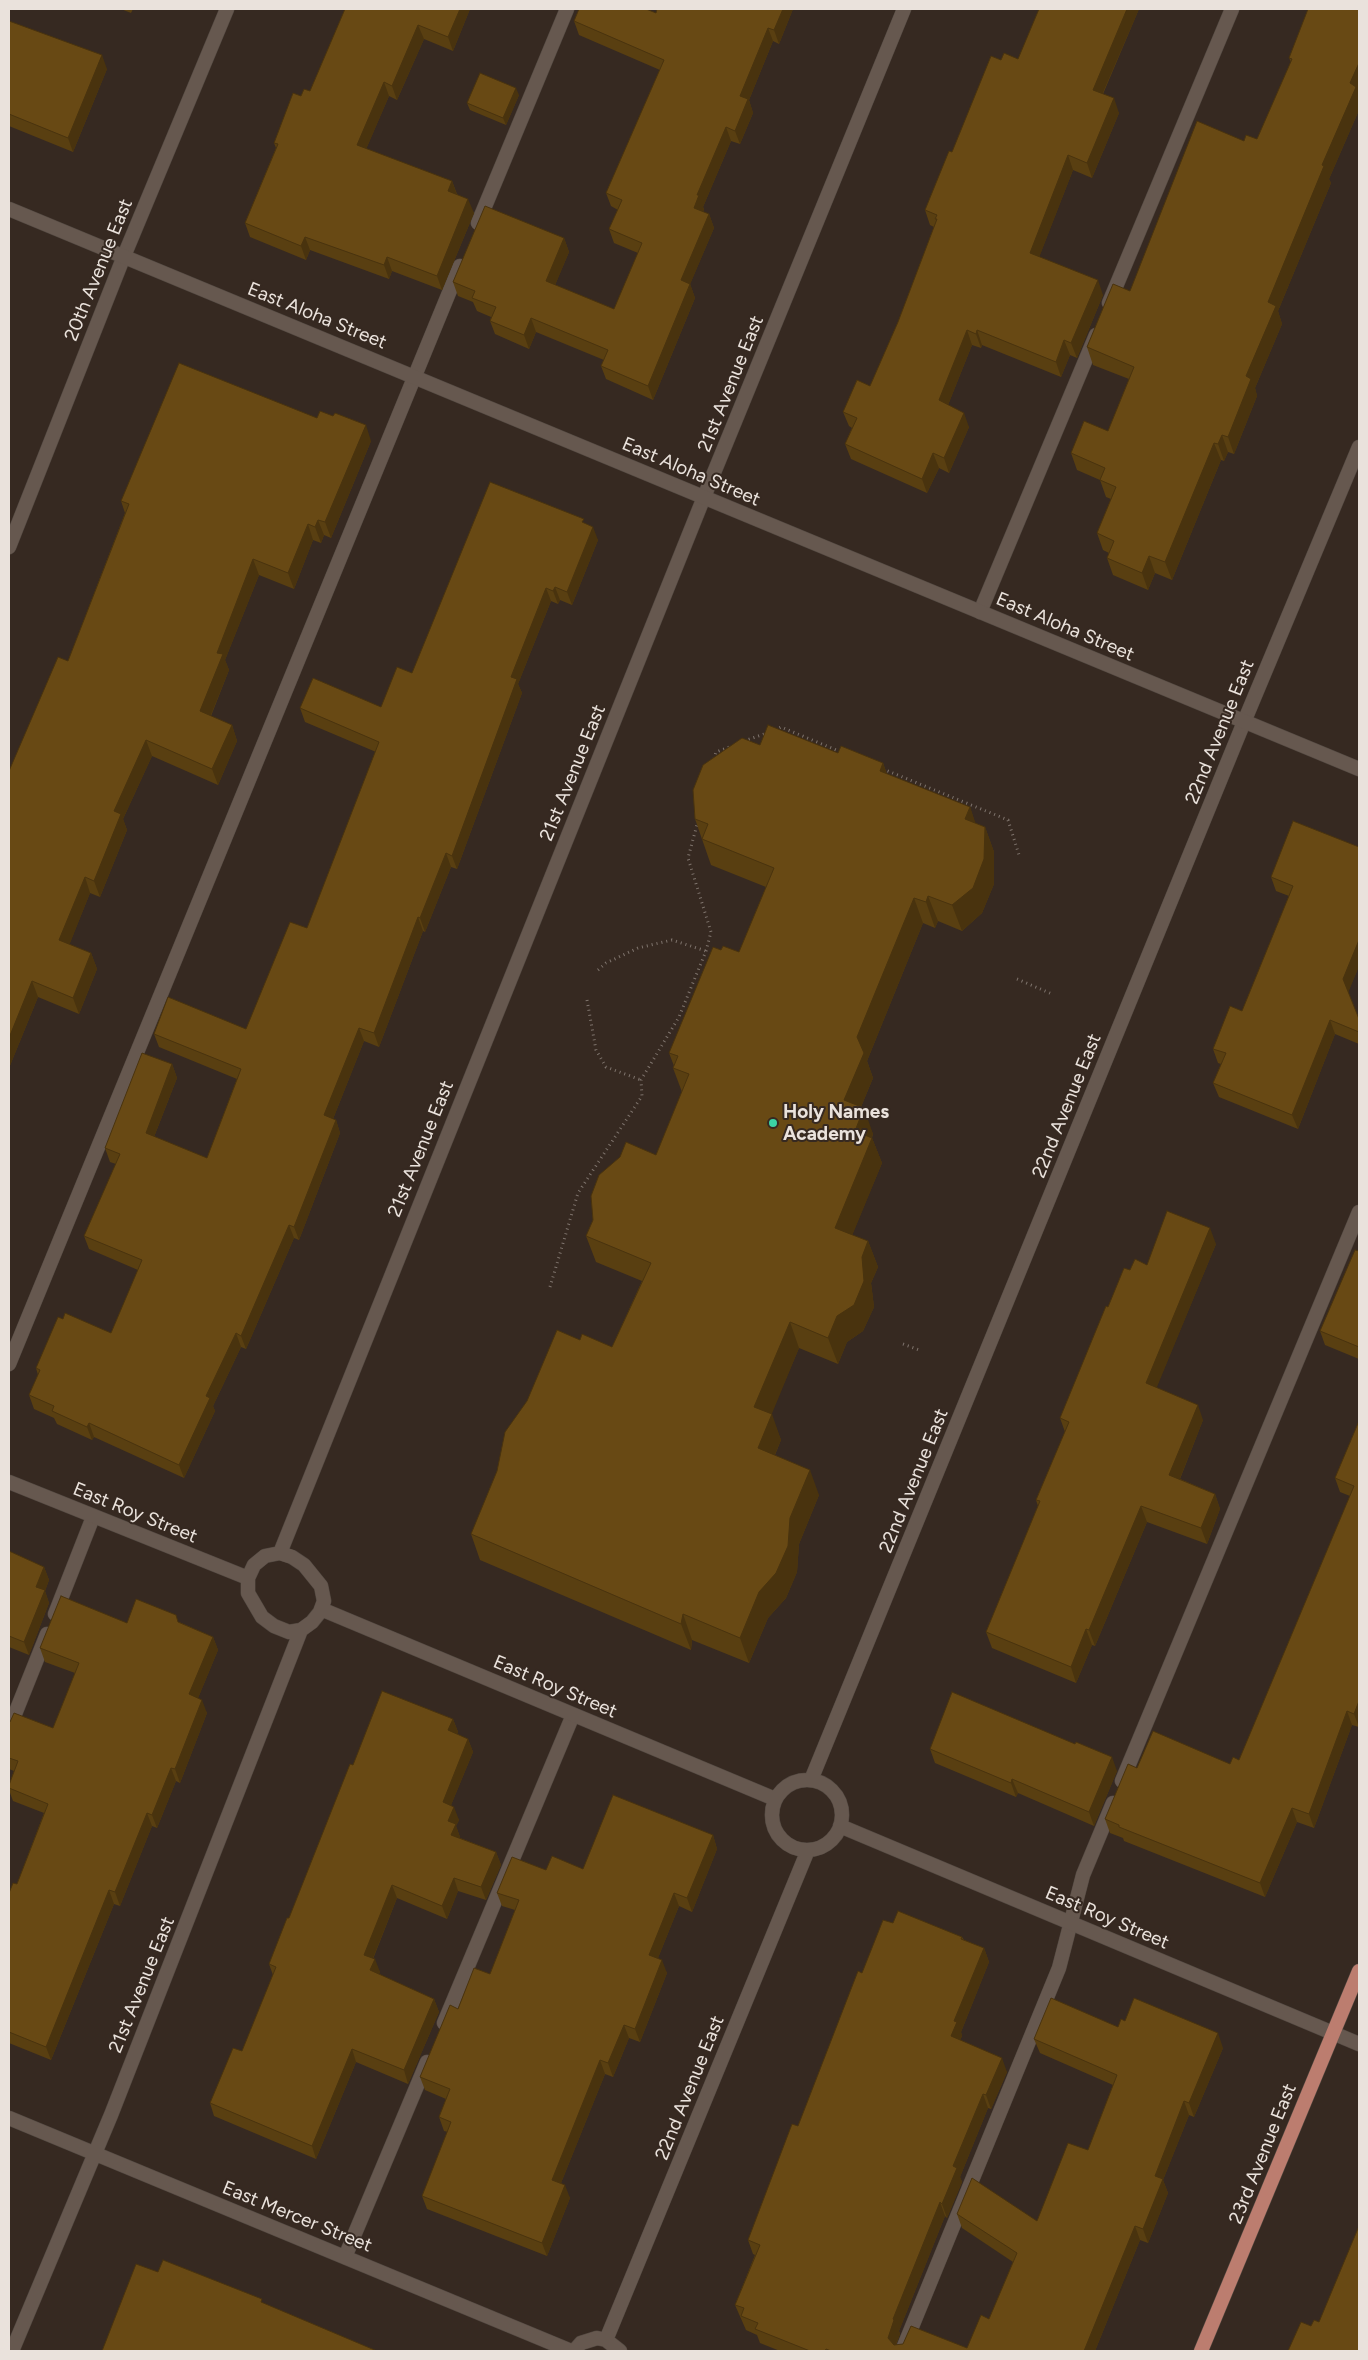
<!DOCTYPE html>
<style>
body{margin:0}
#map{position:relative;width:1368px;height:2360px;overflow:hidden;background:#362921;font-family:Figtree,sans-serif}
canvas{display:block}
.frame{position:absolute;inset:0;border:10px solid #eae2dc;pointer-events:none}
</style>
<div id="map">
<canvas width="1368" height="2360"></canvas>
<div class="frame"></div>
</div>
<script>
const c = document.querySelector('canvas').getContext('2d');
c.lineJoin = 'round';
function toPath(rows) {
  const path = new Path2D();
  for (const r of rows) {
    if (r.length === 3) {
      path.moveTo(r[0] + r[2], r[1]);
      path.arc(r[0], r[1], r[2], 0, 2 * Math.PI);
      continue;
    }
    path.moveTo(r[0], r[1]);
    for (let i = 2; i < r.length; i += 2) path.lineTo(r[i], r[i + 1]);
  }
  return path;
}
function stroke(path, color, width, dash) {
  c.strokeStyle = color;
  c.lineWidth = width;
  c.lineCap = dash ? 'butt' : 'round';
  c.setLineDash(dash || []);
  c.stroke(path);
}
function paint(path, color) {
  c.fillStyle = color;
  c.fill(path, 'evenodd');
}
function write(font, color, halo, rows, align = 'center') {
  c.font = font + ' Figtree,sans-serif';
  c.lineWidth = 4;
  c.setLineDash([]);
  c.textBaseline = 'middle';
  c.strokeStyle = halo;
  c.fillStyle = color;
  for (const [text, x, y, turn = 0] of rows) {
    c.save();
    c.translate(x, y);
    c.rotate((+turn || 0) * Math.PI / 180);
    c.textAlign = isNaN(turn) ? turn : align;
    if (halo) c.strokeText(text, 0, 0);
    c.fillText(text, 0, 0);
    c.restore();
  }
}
const service = toPath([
 [478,223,567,9],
 [1109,303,1232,9],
 [980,612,1096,335],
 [9,1364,460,266],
 [55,1614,93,1517],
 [9,1729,47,1634],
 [1122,1781,1359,1212],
 [444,2023,573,1715],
 [345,2257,427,2062],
 [902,2351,1059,1968,1083,1875,1113,1803]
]);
const minor = toPath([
 [9,547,124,256,227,9],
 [9,1482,248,1578],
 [280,1553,704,497,904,9],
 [280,1553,292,1557,304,1565,321,1586,324,1601,320,1612,312,1622,301,1630,289,1632,274,1626,262,1617,248,1593,248,1578,254,1565,265,1556,280,1553],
 [321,1609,775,1799],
 [807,1815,35],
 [811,1780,1244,722,1359,447],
 [840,1826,1359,2044],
 [9,2118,571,2351],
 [606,2340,808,1850],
 [12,2351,111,2115,301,1630],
 [574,2351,581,2343,597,2338,606,2340,620,2351]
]);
const tertiary = toPath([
 [9,209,1359,769]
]);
const primary = toPath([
 [1201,2351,1359,1971]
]);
stroke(service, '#524841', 15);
stroke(minor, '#524841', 15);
stroke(tertiary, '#524841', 15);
stroke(primary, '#524841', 15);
stroke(toPath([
 [775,730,781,727,841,752],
 [744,741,767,733],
 [714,759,716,752,732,746],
 [883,769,1008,820,1020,858],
 [598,970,606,963,638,948,672,940,706,951],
 [1017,979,1052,994],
 [587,1000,596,1050,606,1067,641,1080],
 [550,1287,578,1193,642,1096,641,1080,679,1017,706,951,711,932,688,858,698,821],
 [903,1344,919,1350]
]), '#7f746d', 3, [1, 4]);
stroke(service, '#66584f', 14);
stroke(minor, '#66584f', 14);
stroke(tertiary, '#66584f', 14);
stroke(primary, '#bc7d6f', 14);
paint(toPath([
 [121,9,133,9,131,13],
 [345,9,470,9,453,51,424,39,397,100,389,96,366,149,452,181,457,194,474,213,442,290,392,271,389,279,310,250,306,260,250,237,245,223,276,148,274,143,301,96,310,91],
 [793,9,779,44,773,41,749,100,753,113,740,144,731,141,703,207,704,209,703,212,709,214,714,228,690,284,695,298,653,400,606,379,601,366,604,360,536,332,529,349,495,334,490,321,491,317,477,311,473,302,458,296,453,282,564,238,569,252,555,285,614,309,638,253,614,243,609,229,618,210,611,206,606,193,660,70,579,35,574,21,656,13],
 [1139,9,1103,94,1119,113,1092,178,1073,170,1039,257,1103,295,1077,358,1070,355,1061,377,982,345,981,348,972,345,948,405,969,427,949,473,939,468,927,493,851,459,845,444,852,428,849,426,843,412,870,386,898,322,934,227,930,225,925,210,952,152,1001,60,1018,59],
 [9,21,107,69,73,152,9,126],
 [1289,58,1359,95,1359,110,1329,179,1331,183,1278,311,1282,324,1255,388,1257,396,1234,454,1228,452,1224,461,1221,460,1172,580,1155,573,1148,590,1113,575,1107,558,1109,553,1103,550,1097,533,1111,499,1106,497,1100,480,1077,470,1071,453,1108,431,1129,379,1093,365,1087,347,1244,141,1257,139,1291,62],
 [519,95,506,125,470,110,467,103],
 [371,441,331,538,324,535,321,543,313,540,294,589,259,575,225,660,229,670,211,716,232,725,237,741,218,785,152,756,123,819,127,830,100,897,90,893,69,945,91,953,97,969,79,1014,38,997,9,1068,68,661,125,513,121,501],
 [585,524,598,540,572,605,560,600,558,604,551,601,518,684,522,693,457,869,451,867,425,932,423,931,379,1047,364,1041,333,1119,336,1120,340,1133,299,1240,294,1238,246,1349,241,1347,213,1406,215,1411,184,1478,94,1437,92,1440,57,1424,54,1418,34,1409,29,1395,38,1375,36,1368,63,1319,111,1333,138,1270,89,1249,84,1236,116,1164,110,1162,105,1148,172,1064,177,1078,154,1137,207,1158,237,1079,159,1047,154,1034,246,1029,307,928,376,752,305,722,300,708,381,707,412,673],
 [760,745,838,753,883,763,887,774,970,807,975,823,985,827,994,852,994,884,982,913,962,931,938,921,935,928,923,923,867,1061,873,1078,861,1107,873,1134,872,1138,882,1163,852,1235,868,1241,878,1267,871,1283,874,1307,863,1331,847,1342,838,1364,799,1348,771,1414,781,1440,775,1455,819,1495,799,1544,797,1572,786,1598,768,1618,749,1663,692,1640,691,1650,480,1560,471,1534,580,1340,612,1347,642,1281,596,1262,586,1236,656,1155,682,1092,673,1068,674,1066,669,1053,721,950,739,952,766,887,711,865,695,819],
 [1359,847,1359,966,1348,992,1359,1019,1359,1044,1335,1034,1298,1129,1219,1097,1213,1083,1221,1064,1218,1063,1213,1049,1242,1011,1289,896,1276,891,1271,877],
 [1216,1244,1156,1388,1203,1420,1180,1479,1215,1494,1220,1509,1207,1544,1147,1522,1095,1646,1092,1645,1076,1683,992,1648,986,1632,1038,1506,1036,1500,1065,1432,1060,1418,1108,1307,1130,1270],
 [1359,1251,1359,1359,1325,1345,1320,1331],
 [1359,1421,1359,1727,1352,1725,1314,1828,1297,1822,1265,1897,1124,1841,1123,1838,1110,1833,1105,1819,1137,1768,1230,1764,1239,1760,1350,1496,1340,1492,1335,1478],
 [9,1551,44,1567,49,1580,45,1591,49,1603,29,1655,9,1647],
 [179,1622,213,1637,218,1650,198,1698,207,1713,180,1783,176,1781,157,1828,152,1826,120,1906,114,1904,51,2060,9,2043,9,1893,17,1884,44,1813,13,1801,9,1790,9,1785,14,1771,9,1769,9,1722,53,1728,75,1673,45,1662,40,1648,127,1623],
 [453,1719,458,1732,457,1734,468,1739,473,1752,451,1805,459,1820,456,1826,460,1837,460,1838,496,1852,501,1865,486,1900,458,1891,447,1919,397,1898,373,1959,380,1972,379,1974,434,1999,439,2012,408,2084,356,2062,316,2159,214,2116,210,2103,242,2051,273,1975,269,1964,289,1918,353,1765],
 [930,1749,1117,1771,1094,1826,1018,1793,1016,1797,935,1763],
 [713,1835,717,1849,692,1912,679,1906,658,1958,667,1973,640,2042,629,2038,613,2077,605,2074,561,2183,570,2198,547,2256,427,2209,422,2196,448,2132,444,2131,439,2117,446,2099,425,2090,420,2077,458,2009,490,1974,515,1910,502,1906,497,1893,546,1870,583,1869],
 [893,1923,962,1937,964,1940,984,1948,989,1962,961,2032,962,2036,960,2040,1007,2072,991,2109,988,2108,960,2177,962,2182,947,2218,945,2216,899,2331,900,2334,896,2345,967,2348,989,2319,1013,2262,962,2228,957,2214,1037,2221,1088,2150,1113,2085,1040,2053,1034,2039,1118,2027,1125,2021,1223,2048,1194,2117,1189,2115,1163,2180,1168,2193,1148,2243,1140,2240,1095,2351,780,2351,760,2343,757,2335,746,2330,735,2305,755,2255,753,2254,748,2240,798,2126,862,1973]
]), '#593f11');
paint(toPath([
 [460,9,470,9,453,51,448,37],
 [783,9,793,9,779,44,774,30],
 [1127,9,1139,9,1098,104,1093,90],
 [418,25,424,39,397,100,392,86],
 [768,28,773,41,749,100,753,113,740,144,735,131,740,96],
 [102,55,107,69,73,152,68,138],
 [1359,63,1359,110,1329,179,1331,183,1278,311,1282,324,1255,388,1257,396,1234,454,1228,437,1268,302,1322,165,1350,83],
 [384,82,389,96,362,159,357,145],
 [516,88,519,95,506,125,503,118],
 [1114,98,1119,113,1092,178,1087,163],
 [726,127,731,141,703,207,704,209,699,222,694,208,697,195],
 [1068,155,1073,170,1035,268,1030,253],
 [452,181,457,195,448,191],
 [468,199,474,213,442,290,437,276],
 [709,214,714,228,686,294,681,280],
 [305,237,310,250,306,260,301,246],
 [564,238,569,252,551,295,546,281],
 [387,257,392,271,389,279,384,265],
 [1098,280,1103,295,1077,358,1071,343],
 [690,284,695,298,653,400,648,386],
 [531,318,536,332,529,349,524,335],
 [967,330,972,345,944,415,939,400],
 [977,330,982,345,981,348,976,334],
 [1064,340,1070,355,1061,377,1056,362],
 [964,413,969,427,949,473,944,458],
 [366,425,371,441,331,538,325,522],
 [1222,435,1228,452,1224,461,1218,444],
 [1214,443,1221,460,1172,580,1165,562],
 [933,453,939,468,927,493,922,479],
 [318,520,324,535,321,543,315,527],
 [308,524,313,540,294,589,288,573],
 [593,527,598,540,572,605,567,592],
 [1149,556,1155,573,1148,590,1142,573],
 [253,559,259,575,225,660,229,670,206,727,200,711,217,653],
 [555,587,560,600,558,604,553,591],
 [546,588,551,601,518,684,522,693,457,869,452,856,511,677],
 [232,725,237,741,218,785,212,769],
 [146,740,152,756,123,819,127,830,100,897,94,881,114,811],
 [883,763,892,789,880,771],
 [970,807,979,833,965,819],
 [985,827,994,852,994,884,982,913,962,931,952,905],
 [446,853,451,867,425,932,420,918],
 [85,877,90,893,65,956,59,940],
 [928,896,938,921,935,928,926,902],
 [914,898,923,923,867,1061,873,1078,853,1126,844,1100,857,1037],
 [418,917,423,931,379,1047,374,1033],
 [1359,940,1359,966,1348,993,1343,979],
 [91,953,97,969,79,1014,73,998],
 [32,981,38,997,9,1068,9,1038],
 [1330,1020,1335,1034,1298,1129,1292,1115],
 [359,1028,364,1041,329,1129,324,1115],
 [172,1064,177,1078,150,1147,146,1133],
 [864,1108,873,1134,864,1156,855,1131],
 [336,1120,340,1133,299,1240,294,1227],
 [872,1138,882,1163,845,1253,835,1228],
 [289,1225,294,1238,246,1349,241,1336],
 [1210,1228,1216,1244,1152,1399,1146,1383],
 [868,1241,878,1267,871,1283,874,1307,863,1331,847,1342,838,1364,828,1338],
 [790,1322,799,1348,764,1433,754,1407],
 [236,1333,241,1347,213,1406,215,1411,184,1478,179,1465,206,1396],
 [1198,1405,1203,1420,1175,1491,1169,1475],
 [772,1414,781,1440,767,1473,758,1448],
 [89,1423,94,1437,92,1440,87,1427],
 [810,1470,819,1495,799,1544,797,1572,786,1598,768,1618,749,1663,740,1638],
 [1215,1494,1220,1509,1207,1544,1201,1528],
 [1141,1506,1147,1522,1095,1646,1089,1630],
 [44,1567,49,1580,45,1591,49,1603,29,1655,24,1642,36,1587],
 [683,1614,692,1640,691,1650,681,1624],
 [1086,1629,1092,1645,1076,1683,1071,1667],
 [213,1637,218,1650,194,1708,189,1694],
 [202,1700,207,1713,180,1783,175,1769],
 [1359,1701,1359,1727,1354,1714],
 [1347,1711,1352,1725,1314,1828,1309,1814],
 [453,1719,458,1732,453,1744,448,1730],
 [468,1739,473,1752,447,1815,443,1802],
 [1112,1757,1117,1771,1094,1826,1089,1812],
 [171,1768,176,1781,157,1828,152,1815],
 [1012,1779,1018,1793,1016,1797,1011,1783],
 [454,1807,459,1820,456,1826,460,1837,456,1848,451,1835,448,1821],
 [1292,1808,1297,1822,1265,1897,1260,1883],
 [147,1813,152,1826,120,1906,115,1892],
 [713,1835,717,1849,692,1912,687,1898],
 [496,1852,501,1865,486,1900,481,1887],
 [454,1878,458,1891,447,1919,442,1906],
 [392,1885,397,1898,369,1968,364,1955],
 [109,1890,114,1904,51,2060,46,2047],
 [674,1893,679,1906,654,1968,649,1955],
 [984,1948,989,1962,961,2032,962,2036,956,2050,951,2036,954,2021],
 [375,1959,380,1972,375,1983,370,1970],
 [662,1960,667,1973,640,2042,635,2029],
 [434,1999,439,2012,408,2084,404,2070],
 [624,2025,629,2038,613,2077,608,2063],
 [1218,2033,1223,2048,1194,2117,1189,2103],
 [352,2049,356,2062,316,2159,312,2146],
 [1002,2058,1007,2072,991,2109,986,2095],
 [600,2060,605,2074,557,2193,552,2180],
 [983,2094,988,2108,960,2177,962,2182,947,2218,942,2204,953,2166],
 [1184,2101,1189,2115,1163,2180,1168,2193,1148,2243,1143,2229,1155,2176],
 [565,2185,570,2198,547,2256,542,2243],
 [940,2202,945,2216,899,2331,900,2334,893,2351,888,2338,893,2319],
 [1135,2226,1140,2240,1095,2351,1084,2351]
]), '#49330e');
const building = toPath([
 [345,9,460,9,448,37,418,25,392,86,384,82,357,145,452,181,448,191,468,199,437,276,387,257,384,265,305,237,301,246,245,223,278,144,274,143,293,93,301,96,304,89,310,91,345,9],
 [579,9,646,9,656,13,657,9,783,9,774,30,768,28,740,96,748,99,735,131,726,127,697,195,699,195,694,208,709,214,681,280,690,284,648,386,601,366,608,350,531,318,524,335,490,321,496,307,472,298,475,291,453,282,485,206,564,238,546,281,614,309,642,243,609,229,622,200,606,193,664,60,574,21,579,9],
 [1039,9,1127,9,1093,90,1114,98,1087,163,1068,155,1030,253,1098,280,1071,343,1064,340,1056,362,977,330,976,334,967,330,939,400,964,413,944,458,933,453,922,479,845,444,857,418,843,412,857,380,870,386,898,322,937,219,935,219,937,215,925,210,949,151,952,152,991,56,1001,60,1004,53,1018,59,1039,9],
 [1308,9,1359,9,1359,63,1350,83,1356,87,1322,165,1324,166,1268,302,1276,306,1246,376,1251,379,1228,437,1222,435,1218,444,1214,443,1165,562,1149,556,1142,573,1107,558,1114,541,1097,533,1116,487,1100,480,1105,468,1071,453,1084,421,1108,431,1134,367,1087,347,1113,284,1130,291,1197,121,1244,141,1246,135,1257,139,1292,59,1289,58,1308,9],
 [9,21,102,55,68,138,9,114,9,21],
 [480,73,516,88,503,118,467,103,480,73],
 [179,363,317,418,320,411,333,416,335,413,366,425,325,522,318,520,315,527,308,524,288,573,253,559,217,653,223,654,200,711,232,725,212,769,146,740,114,811,121,814,94,881,85,877,59,940,91,953,73,998,32,981,9,1038,9,771,58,657,68,661,129,504,121,501,179,363],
 [490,482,584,519,582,522,593,527,567,592,555,587,553,591,546,588,511,677,517,679,452,856,446,853,420,918,418,917,374,1033,359,1028,324,1115,336,1120,294,1227,289,1225,241,1336,236,1333,206,1396,210,1398,179,1465,89,1423,87,1427,52,1411,54,1406,29,1395,40,1370,36,1368,58,1317,63,1319,65,1313,111,1333,142,1260,84,1236,120,1154,105,1148,142,1053,172,1064,146,1133,207,1158,241,1069,154,1034,168,997,246,1029,290,922,307,928,379,742,300,708,313,678,381,707,397,667,412,673,490,482],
 [768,725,838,753,841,746,883,763,880,771,970,807,965,819,985,827,984,859,973,888,952,905,928,896,926,902,914,898,857,1037,864,1053,844,1100,864,1108,855,1131,872,1138,835,1228,868,1241,862,1257,864,1281,854,1305,837,1316,828,1338,790,1322,754,1407,772,1414,758,1448,810,1470,790,1518,788,1546,776,1573,759,1592,740,1638,683,1614,681,1624,471,1534,497,1471,505,1432,527,1401,557,1330,580,1340,582,1334,612,1347,651,1263,586,1236,593,1220,591,1196,599,1175,620,1157,626,1142,656,1155,689,1074,673,1068,678,1056,669,1053,713,947,721,950,723,946,739,952,774,868,702,839,708,824,695,819,693,790,703,765,742,738,760,745,768,725],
 [1293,821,1359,847,1359,940,1343,979,1359,1019,1359,1032,1330,1020,1292,1115,1213,1083,1226,1053,1213,1049,1230,1006,1242,1011,1293,886,1271,877,1293,821],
 [1167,1211,1210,1228,1146,1383,1198,1405,1169,1475,1215,1494,1201,1528,1141,1506,1089,1630,1086,1629,1071,1667,986,1632,1040,1501,1036,1500,1069,1422,1060,1418,1106,1306,1108,1307,1124,1268,1130,1270,1135,1259,1147,1265,1167,1211],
 [1355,1250,1359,1251,1359,1347,1320,1331,1355,1250],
 [1359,1421,1359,1701,1354,1714,1347,1711,1309,1814,1292,1808,1260,1883,1119,1827,1119,1825,1105,1819,1128,1764,1137,1768,1153,1731,1230,1764,1233,1757,1239,1760,1354,1486,1335,1478,1359,1421],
 [9,1551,44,1567,36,1587,45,1590,24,1642,9,1636,9,1551],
 [61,1596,127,1623,136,1599,176,1615,178,1622,213,1637,189,1694,202,1700,175,1769,171,1768,152,1815,147,1813,115,1892,109,1890,46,2047,9,2032,9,1893,13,1883,17,1884,48,1804,9,1788,9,1785,18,1761,9,1758,9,1722,10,1722,14,1713,53,1728,79,1663,40,1648,61,1596],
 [382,1691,453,1719,448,1730,468,1739,443,1802,454,1807,448,1821,456,1824,451,1835,496,1852,481,1887,454,1878,442,1906,392,1885,364,1955,375,1959,370,1970,434,1999,404,2070,352,2049,312,2146,210,2103,233,2048,242,2051,276,1967,269,1964,287,1918,289,1918,350,1764,353,1765,382,1691],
 [952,1692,1075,1744,1076,1742,1112,1757,1089,1812,1012,1779,1011,1783,930,1749,952,1692],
 [613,1795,713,1835,687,1898,674,1893,649,1955,662,1960,635,2029,624,2025,608,2063,600,2060,552,2180,565,2185,542,2243,422,2196,451,2122,439,2117,450,2089,420,2077,450,2005,458,2009,474,1968,490,1974,519,1900,497,1893,512,1857,546,1870,552,1856,583,1869,613,1795],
 [898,1911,962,1937,961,1939,984,1948,954,2021,957,2022,951,2036,1002,2058,986,2095,983,2094,953,2166,957,2168,942,2204,940,2202,893,2319,894,2320,888,2338,894,2345,903,2344,911,2326,967,2348,981,2315,989,2319,1017,2253,957,2214,972,2178,1037,2221,1068,2143,1088,2150,1117,2075,1034,2039,1051,1998,1118,2027,1121,2019,1125,2021,1134,1998,1218,2033,1189,2103,1184,2101,1155,2176,1163,2179,1143,2229,1135,2226,1084,2351,831,2351,826,2349,825,2351,810,2351,755,2329,758,2323,741,2316,744,2308,735,2305,760,2245,748,2240,792,2124,798,2126,858,1971,862,1973,883,1920,893,1923,898,1911],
 [1359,2226,1359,2351,1288,2351,1301,2322,1311,2326,1314,2320,1319,2322,1359,2226],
 [163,2260,262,2299,261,2302,377,2351,102,2351,136,2264,158,2272,163,2260]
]);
paint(building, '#684914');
stroke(building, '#49330e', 1);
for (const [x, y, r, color] of [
 [773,1123,5,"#3cd4a4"]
]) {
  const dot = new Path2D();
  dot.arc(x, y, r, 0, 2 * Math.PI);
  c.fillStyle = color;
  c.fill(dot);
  stroke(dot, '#362921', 2);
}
write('19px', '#eae2dc', '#362921', [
 ["20th Avenue East",99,270,-68],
 ["East Aloha Street",317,316,22],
 ["21st Avenue East",731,384,-68],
 ["East Aloha Street",691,472,23],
 ["East Aloha Street",1065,627,23],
 ["22nd Avenue East",1220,732,-68],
 ["21st Avenue East",573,773,-68],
 ["22nd Avenue East",1067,1106,-68],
 ["21st Avenue East",421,1149,-68],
 ["22nd Avenue East",914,1481,-68],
 ["East Roy Street",135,1513,22],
 ["East Roy Street",555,1687,23],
 ["East Roy Street",1107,1918,23],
 ["21st Avenue East",142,1985,-68],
 ["22nd Avenue East",690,2088,-68],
 ["23rd Avenue East",1263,2154,-68],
 ["East Mercer Street",297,2217,22]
]);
write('bold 19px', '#eae2dc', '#362921', [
 ["Holy Names",783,1112],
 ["Academy",783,1134]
], 'left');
</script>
